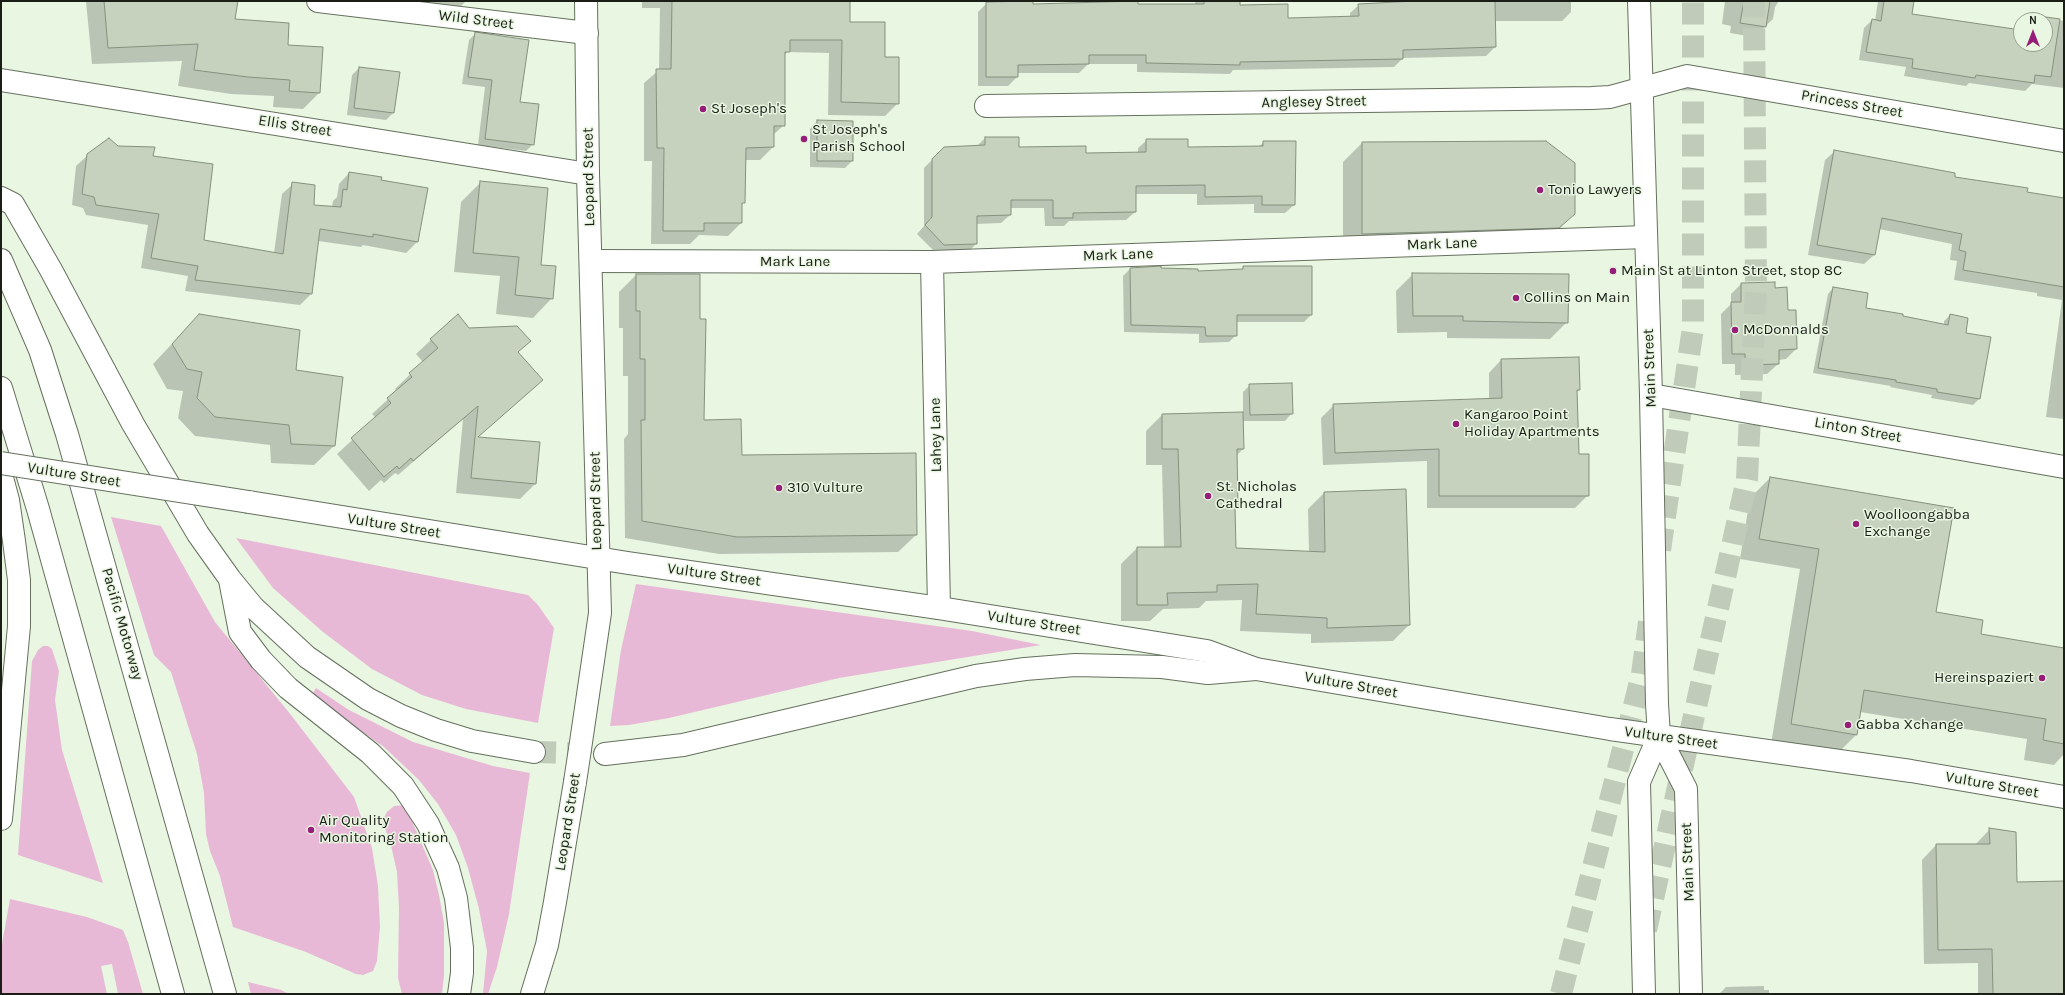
<!DOCTYPE html>
<style>
body{margin:0}
#map{position:relative;width:2065px;height:995px;overflow:hidden;background:#e9f6e1;font-family:Karla,sans-serif}
canvas{display:block}
.frame{position:absolute;inset:0;border:2px solid #1a1e17;pointer-events:none}
.north{position:absolute;left:2013px;top:12px;width:40px;height:40px;box-sizing:border-box;background:#e9f6e1;border:1px solid #96a090;border-radius:50%;rotate:0deg;font-size:11px;font-weight:700;line-height:16px;text-align:center;color:#1a1e17}
.north::after{content:'';display:block;margin:auto;width:14px;height:18px;background:#961e79;clip-path:polygon(50% 0,100% 100%,50% 72%,0 100%)}
</style>
<div id="map">
<canvas width="2065" height="995"></canvas>
<div class="frame"></div>
<div class="north">N</div>
</div>
<script>
const c = document.querySelector('canvas').getContext('2d');
c.lineJoin = 'round';
function paint(path, color) {
  c.fillStyle = color;
  c.fill(path, 'evenodd');
}
function toPath(rows) {
  const path = new Path2D();
  for (const r of rows) {
    path.moveTo(r[0], r[1]);
    for (let i = 2; i < r.length; i += 2) path.lineTo(r[i], r[i + 1]);
  }
  return path;
}
function stroke(path, color, width, dash) {
  c.strokeStyle = color;
  c.lineWidth = width;
  c.lineCap = dash ? 'butt' : 'round';
  c.setLineDash(dash || []);
  c.stroke(path);
}
function write(font, color, halo, rows, align = 'center') {
  c.font = font + ' Karla,sans-serif';
  c.lineWidth = 3;
  c.setLineDash([]);
  c.textBaseline = 'middle';
  c.strokeStyle = halo;
  c.fillStyle = color;
  for (const [text, x, y, turn = 0] of rows) {
    c.save();
    c.translate(x, y);
    c.rotate((+turn || 0) * Math.PI / 180);
    c.textAlign = isNaN(turn) ? turn : align;
    if (halo) c.strokeText(text, 0, 0);
    c.fillText(text, 0, 0);
    c.restore();
  }
}
paint(toPath([
 [111,517,161,526,215,622,291,715,354,797,372,848,378,886,380,927,377,961,373,971,363,975,356,974,306,952,233,927,220,876,210,851,206,834,204,793,197,754,171,672,154,655],
 [236,538,528,595,538,605,554,628,538,723,466,709,422,695,372,669,323,632,273,588],
 [636,584,972,631,1041,645,839,678,669,718,629,725,610,726,621,650],
 [43,646,48,646,52,649,59,671,55,700,62,750,103,883,18,855,32,661,38,650],
 [316,688,349,710,413,742,493,766,530,773,509,914,497,967,488,994,483,994,487,951,479,909,468,868,456,835,438,804,419,780,384,747,311,696],
 [405,805,433,870,439,895,444,923,444,975,442,994,402,994,398,978,399,908,397,872,390,841,382,821,387,812,394,806],
 [10,899,87,917,123,930,128,942,143,994,118,994,112,964,101,966,107,994,2,994,2,944],
 [248,982,281,990,289,994,251,994]
]), '#e8b9d7');
paint(toPath([
 [86,1,237,1,234,20,287,46,319,93,303,109,273,107,274,96,231,94,178,86,182,61,92,64],
 [412,1,466,1,459,8],
 [642,1,849,1,849,23,884,58,898,103,885,116,828,115,829,53,787,52,784,56,784,125,773,135,773,147,760,160,745,160,744,202,741,205,741,223,728,236,699,235,690,244,651,244,652,161,644,161,644,83,659,70,660,8,642,8],
 [1000,1,1032,1,1032,5,1085,4,1085,1,1137,1,1137,5,1195,5,1195,1,1239,1,1239,6,1287,19,1350,17,1350,13,1359,5,1407,3,1407,1,1571,1,1571,12,1562,21,1494,21,1495,47,1486,56,1403,58,1394,67,1233,70,1230,74,1137,72,1137,64,1088,64,1079,73,1017,73,1017,77,1008,86,978,86,978,12,987,3,1000,3],
 [1725,1,1779,1,1775,7,1773,19,1754,37,1730,33,1731,26,1722,24],
 [1878,1,1913,1,1911,15,2021,31,2021,44,2045,44,2045,20,2028,20,2032,16,2064,21,2064,88,2032,84,2025,91,1969,83,1966,86,1904,76,1906,67,1859,60,1864,28,1872,20,1875,21],
 [476,33,533,144,526,151,478,145,485,87,462,84,469,40],
 [359,68,393,113,386,120,347,115,352,75],
 [817,121,852,161,845,168,810,167,810,129],
 [985,138,1018,148,1085,154,1138,153,1138,148,1147,140,1187,148,1258,147,1264,142,1294,205,1285,213,1254,213,1254,204,1197,205,1197,194,1135,194,1135,212,1126,220,1069,221,1064,226,1045,226,1044,208,1010,208,1010,215,1001,223,976,224,976,244,968,252,936,253,917,234,924,226,924,168,944,148,976,147],
 [1362,143,1574,214,1554,234,1343,254,1343,162],
 [118,147,152,157,203,241,274,253,282,194,293,184,313,206,332,207,333,201,337,197,339,184,349,173,427,189,417,242,406,253,363,245,361,247,318,241,311,294,300,305,185,291,188,276,141,268,148,225,86,215,83,208,72,205,76,166,88,155],
 [1835,151,2026,193,2064,199,2064,419,2046,417,2062,300,2037,296,2037,293,1954,280,1957,261,1950,260,1952,244,1879,229,1874,255,1864,264,1808,255,1825,160],
 [481,182,540,266,552,298,533,318,496,314,500,276,454,272,461,202],
 [1244,267,1311,315,1304,322,1236,322,1236,335,1229,342,1199,343,1199,334,1124,332,1123,276,1130,269,1197,272,1240,270],
 [1413,274,1567,322,1550,339,1447,338,1447,332,1397,333,1396,291],
 [636,275,699,320,703,421,741,456,916,535,898,552,719,554,625,538,624,439,628,434,628,376,623,376,623,328,619,328,619,292],
 [1741,284,1787,311,1796,349,1786,359,1778,360,1778,364,1767,374,1735,375,1735,364,1722,364,1721,314,1731,304,1731,294],
 [1833,288,1864,309,1944,325,1944,321,1950,315,1964,333,1979,399,1973,405,1931,398,1932,395,1890,387,1891,386,1813,373,1828,294],
 [199,315,295,371,334,446,314,465,271,463,270,445,195,436,178,418,183,391,167,389,153,364],
 [469,329,529,341,517,353,541,380,477,438,535,484,520,499,456,493,463,419,398,475,395,473,384,483,381,480,369,491,337,454,376,418,372,414,397,391,395,389,423,362,416,354,431,340],
 [1501,360,1579,390,1576,393,1578,455,1588,495,1575,508,1427,508,1427,461,1323,465,1321,418,1334,405,1489,400,1489,373],
 [1250,385,1292,413,1285,421,1242,421,1243,449,1236,456,1235,549,1309,553,1308,509,1324,493,1405,490,1409,625,1393,641,1311,643,1311,634,1240,631,1242,600,1206,601,1199,608,1163,609,1150,621,1121,621,1121,564,1137,548,1164,548,1162,465,1146,465,1146,431,1162,415,1243,413,1243,392],
 [1770,478,1935,613,1980,635,2064,649,2064,754,2054,765,2024,760,2027,739,1860,712,1856,735,1836,755,1771,744,1800,569,1740,559,1750,498],
 [1990,829,2016,883,2064,882,2064,994,1978,994,1978,963,1924,964,1922,860,1936,845,1975,845],
 [1764,986,1764,990,1769,990,1769,994,1719,994,1726,987]
]), '#0003');
const building = toPath([
 [104,1,238,1,235,19,289,23,288,45,323,47,320,93,289,91,290,80,248,77,194,70,198,44,108,48,104,1],
 [672,1,850,1,850,22,885,22,885,57,899,57,899,104,841,102,842,40,790,40,790,52,785,52,785,126,774,126,774,147,746,148,745,203,742,203,742,223,704,223,704,231,663,231,664,148,657,148,656,69,671,69,672,1],
 [1033,1,1033,4,1138,1,1138,4,1204,4,1204,1,1240,1,1240,5,1288,4,1288,18,1359,16,1358,4,1415,1,1495,1,1496,47,1403,50,1403,59,1240,62,1240,65,1146,63,1146,55,1089,55,1089,64,1018,65,1018,77,986,77,986,2,1033,1],
 [1744,1,1770,1,1766,27,1740,23,1744,1],
 [1884,1,1914,1,1912,14,2021,30,2021,44,2045,44,2045,20,2031,20,2032,15,2060,19,2051,77,2035,75,2034,83,1976,75,1975,78,1912,68,1913,59,1866,52,1872,19,1881,21,1884,1],
 [475,32,529,40,520,102,539,104,534,145,485,139,492,80,468,77,475,32],
 [359,67,400,72,394,113,354,108,359,67],
 [817,120,853,121,853,161,817,161,817,120],
 [985,137,1019,137,1019,147,1086,146,1086,153,1146,152,1146,139,1188,139,1188,147,1263,146,1263,141,1296,141,1295,205,1262,205,1262,196,1205,197,1205,185,1136,186,1136,212,1073,213,1073,218,1053,218,1053,200,1011,200,1011,215,977,216,977,244,944,245,925,225,932,217,932,159,944,147,985,145,985,137],
 [109,138,118,146,155,147,153,156,213,164,204,240,283,254,292,182,315,185,314,205,341,207,343,189,347,190,349,172,382,177,381,180,428,188,418,242,373,234,373,237,320,229,312,294,195,280,198,266,151,258,159,214,96,205,94,197,82,194,87,154,109,138],
 [1546,141,1575,163,1575,214,1559,228,1362,234,1362,142,1546,141],
 [1834,150,1955,173,1955,177,2028,188,2027,192,2064,198,2064,287,1963,270,1966,252,1959,250,1962,234,1882,218,1875,255,1817,245,1834,150],
 [480,181,548,188,541,265,556,266,553,299,515,295,519,257,473,253,480,181],
 [1161,266,1161,268,1198,269,1198,271,1243,269,1243,266,1312,266,1312,315,1237,315,1237,336,1206,336,1205,327,1131,325,1130,268,1161,266],
 [1412,273,1569,274,1568,323,1463,321,1463,316,1413,316,1412,273],
 [636,274,700,274,700,319,706,319,704,420,741,419,742,455,916,453,917,535,737,537,642,521,641,420,645,420,645,359,640,359,640,311,636,311,636,274],
 [1775,282,1775,288,1787,287,1788,310,1796,310,1797,349,1779,350,1779,364,1745,365,1745,354,1732,354,1731,302,1741,302,1741,283,1775,282],
 [1833,287,1868,293,1866,308,1903,314,1903,316,1948,325,1950,314,1968,318,1966,333,1991,337,1980,399,1937,392,1937,389,1896,382,1896,380,1818,368,1833,287],
 [199,314,300,330,296,370,343,377,335,446,291,444,289,425,215,417,197,398,202,372,187,369,172,344,199,314],
 [458,314,469,328,517,326,531,341,518,352,543,380,478,437,540,442,536,484,471,478,478,406,413,461,411,458,399,469,397,466,384,477,351,438,391,403,387,398,412,377,409,373,438,348,430,339,458,314],
 [1579,357,1580,390,1577,390,1579,454,1589,454,1589,496,1439,496,1439,449,1335,453,1333,404,1502,398,1501,359,1579,357],
 [1292,383,1293,414,1250,415,1249,384,1292,383],
 [1243,412,1244,449,1237,449,1238,508,1235,508,1236,548,1325,552,1324,492,1406,489,1410,625,1327,628,1327,618,1256,614,1258,584,1217,585,1217,592,1167,593,1168,605,1137,605,1137,547,1181,547,1178,449,1162,449,1162,414,1243,412],
 [1770,477,1954,508,1936,612,1983,620,1981,634,2064,648,2064,744,2043,740,2046,719,1864,690,1857,735,1791,724,1819,549,1759,539,1770,477],
 [1989,828,2016,832,2017,882,2064,881,2064,994,1993,994,1992,949,1938,950,1936,844,1990,844,1989,828]
]);
paint(building, '#c6d2be');
stroke(building, '#85907d', 1);
stroke(toPath([
 [1660,550,1693,328,1693,1],
 [534,752,605,754],
 [1646,930,1747,479,1756,286,1754,1],
 [1561,994,1642,674,1649,622]
]), '#c0cbb9', 22, [22, 11]);
const minor = toPath([
 [318,1,587,33],
 [1,80,588,174],
 [986,106,1592,98,1610,97,1687,76,2064,141],
 [591,261,932,262,1646,237],
 [932,262,939,608],
 [1651,395,2064,467]
]);
const major = toPath([
 [249,502,628,563,939,608,1207,651,1256,669,1610,729,1911,771,2064,797],
 [580,749,600,613,588,174,586,1],
 [532,994,547,945,555,902,575,782]
]);
const highway = toPath([
 [1639,1,1651,395,1657,704,1659,736,1686,789,1691,994],
 [1,198,13,204,51,270,133,424,198,534,230,579,253,607,307,657,368,699,401,716,436,730,472,741,534,752],
 [1,260,40,350,67,434,225,994],
 [1,388,38,509,173,994],
 [1,474,8,500,14,541,19,580,19,626,1,819],
 [230,580,240,632,261,660,288,688,370,753,403,786,428,824,448,868,456,898,462,948,462,973,459,994],
 [605,754,683,745,976,676,1025,669,1075,665,1162,667,1208,673,1256,669],
 [1644,994,1639,782,1659,736]
]);
stroke(minor, '#65705e', 24);
stroke(major, '#65705e', 24);
stroke(highway, '#65705e', 24);
stroke(minor, '#fff', 22);
stroke(major, '#fff', 22);
stroke(highway, '#fff', 22);
const majorBridge = toPath([
 [1,463,249,502],
 [575,782,580,749]
]);
stroke(majorBridge, '#65705e', 24, []);
stroke(majorBridge, '#fff', 22);
for (const [x, y, r, color] of [
 [703,109,4,"#961e79"],
 [804,139,4,"#961e79"],
 [1540,190,4,"#961e79"],
 [1613,271,4,"#961e79"],
 [1516,298,4,"#961e79"],
 [1735,330,4,"#961e79"],
 [1456,424,4,"#961e79"],
 [779,488,4,"#961e79"],
 [1208,496,4,"#961e79"],
 [1856,524,4,"#961e79"],
 [2042,678,4,"#961e79"],
 [1848,725,4,"#961e79"],
 [311,830,4,"#961e79"]
]) {
  const dot = new Path2D();
  dot.arc(x, y, r, 0, 2 * Math.PI);
  c.fillStyle = color;
  c.fill(dot);
  stroke(dot, '#e9f6e1', 1.5);
}
write('15px', '#1a1e17', '#e9f6e1', [
 ["Wild Street",476,20,7],
 ["Anglesey Street",1314,102,-1],
 ["Princess Street",1852,104,10],
 ["Ellis Street",295,126,9],
 ["Leopard Street",589,177,-91],
 ["Mark Lane",1442,244,-2],
 ["Mark Lane",1118,255,-2],
 ["Mark Lane",795,262],
 ["Main Street",1650,368,-92],
 ["Linton Street",1858,430,10],
 ["Lahey Lane",936,435,-91],
 ["Vulture Street",74,475,9],
 ["Leopard Street",596,501,-91],
 ["Vulture Street",394,526,9],
 ["Vulture Street",714,575,8],
 ["Vulture Street",1034,623,9],
 ["Pacific Motorway",122,624,74],
 ["Vulture Street",1351,685,10],
 ["Vulture Street",1671,738,8],
 ["Vulture Street",1992,785,10],
 ["Leopard Street",568,822,-81],
 ["Main Street",1688,862,-92]
]);
write('15px', '#1a1e17', '#e9f6e1', [
 ["St Joseph's",711,109],
 ["St Joseph's",812,130],
 ["Parish School",812,147],
 ["Tonio Lawyers",1548,190],
 ["Main St at Linton Street, stop 8C",1621,271],
 ["Collins on Main",1524,298],
 ["McDonnalds",1743,330],
 ["Kangaroo Point",1464,415],
 ["Holiday Apartments",1464,432],
 ["St. Nicholas",1216,487],
 ["Cathedral",1216,504],
 ["310 Vulture",787,488],
 ["Woolloongabba",1864,515],
 ["Exchange",1864,532],
 ["Hereinspaziert",2034,678,"right"],
 ["Gabba Xchange",1856,725],
 ["Air Quality",319,821],
 ["Monitoring Station",319,838]
], 'left');
</script>
